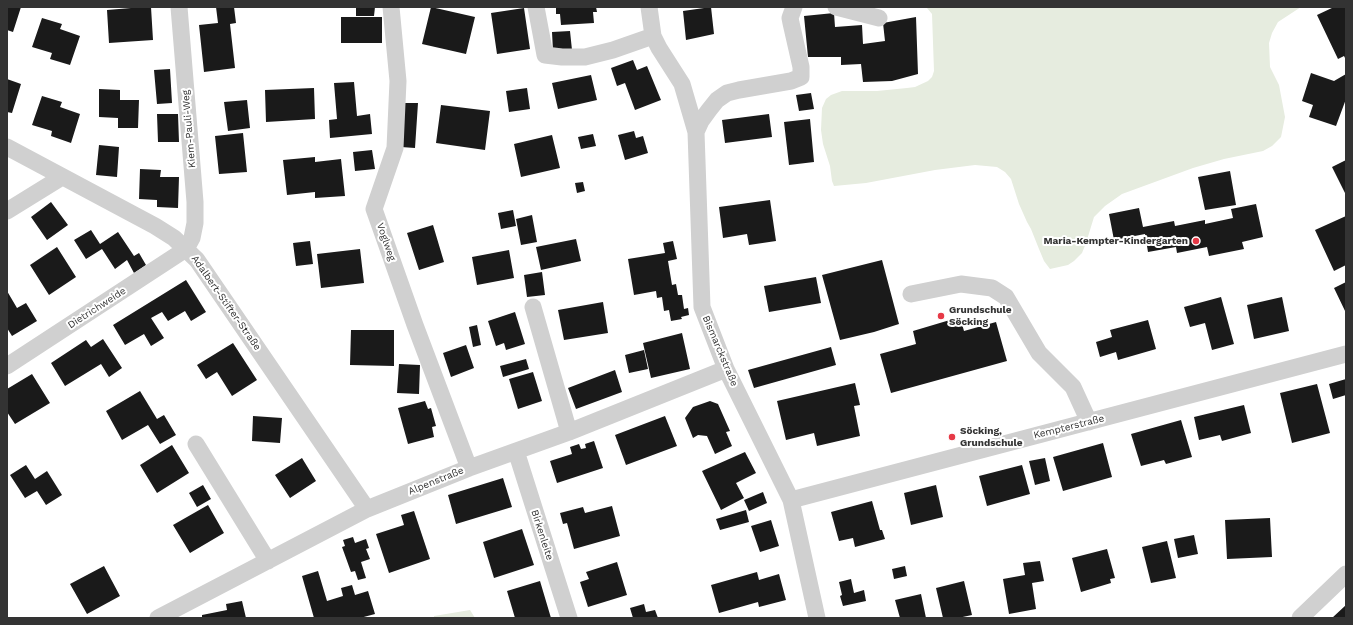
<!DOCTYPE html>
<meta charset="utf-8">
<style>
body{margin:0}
#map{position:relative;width:1353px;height:625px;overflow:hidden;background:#fff;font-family:"Work Sans",sans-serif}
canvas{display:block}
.frame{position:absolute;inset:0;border:8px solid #333;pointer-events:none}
</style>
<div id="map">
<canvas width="1353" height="625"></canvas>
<div class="frame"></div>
</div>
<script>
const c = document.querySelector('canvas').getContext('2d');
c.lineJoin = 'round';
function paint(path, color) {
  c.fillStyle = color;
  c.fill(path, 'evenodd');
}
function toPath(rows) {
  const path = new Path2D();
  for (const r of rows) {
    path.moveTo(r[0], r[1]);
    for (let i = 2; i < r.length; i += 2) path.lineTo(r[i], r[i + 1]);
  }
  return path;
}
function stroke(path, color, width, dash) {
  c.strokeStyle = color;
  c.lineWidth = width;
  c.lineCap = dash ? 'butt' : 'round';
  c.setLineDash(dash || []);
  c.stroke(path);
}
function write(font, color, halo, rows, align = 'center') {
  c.font = font + ' "Work Sans",sans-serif';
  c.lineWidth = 4;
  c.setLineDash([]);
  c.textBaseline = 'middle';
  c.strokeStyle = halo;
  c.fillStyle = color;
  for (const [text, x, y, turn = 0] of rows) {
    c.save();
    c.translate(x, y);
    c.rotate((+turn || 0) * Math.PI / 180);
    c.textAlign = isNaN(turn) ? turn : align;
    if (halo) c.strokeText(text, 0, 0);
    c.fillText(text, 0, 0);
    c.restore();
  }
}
paint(toPath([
 [923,7,1301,7,1278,22,1272,33,1269,43,1270,67,1279,85,1285,117,1281,137,1272,146,1263,151,1224,159,1193,168,1122,194,1105,206,1094,217,1086,243,1082,253,1074,261,1068,265,1050,269,1044,261,1039,249,1031,229,1027,222,1019,204,1011,179,1005,172,997,167,975,165,935,170,866,183,834,186,832,181,830,166,823,144,821,130,822,108,826,99,831,95,842,91,877,91,907,88,915,87,928,81,932,77,934,71,932,14,927,8],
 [470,610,475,618,434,618,434,616]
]), '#e6ecdf');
paint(toPath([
 [7,7,21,7,13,32,7,30],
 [143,7,151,7,153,40,109,43,107,10],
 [216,7,234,7,236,23,230,24,235,68,204,72,199,25,218,23],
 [356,7,375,7,374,16,356,16],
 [431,7,475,17,466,54,422,44],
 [556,7,596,7,597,12,593,12,594,23,561,25,560,14,556,14],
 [711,7,714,34,686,40,683,11],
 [1334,7,1346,7,1346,60,1344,56,1338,59,1317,15],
 [524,8,530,49,497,54,491,13],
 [834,13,835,27,862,25,863,44,885,41,883,23,916,17,918,74,892,81,863,82,861,64,841,65,841,57,808,57,804,16],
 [341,17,382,17,382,43,341,43],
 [42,18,62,24,60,29,80,36,70,65,50,59,52,53,32,47],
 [570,31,572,50,553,51,552,32],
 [633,60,637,70,647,66,661,100,635,110,625,83,617,86,611,68],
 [170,69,172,103,157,104,154,70],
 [1311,73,1334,81,1346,74,1346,99,1336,126,1309,117,1313,105,1302,101],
 [591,75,597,100,558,109,552,83],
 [7,79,21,84,12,113,7,112],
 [354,82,357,116,370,114,372,134,330,138,329,120,337,119,334,83],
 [314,88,315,119,266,122,265,90],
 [527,88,530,109,509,112,506,91],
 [99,89,120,90,120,100,139,100,138,128,118,128,118,118,99,117],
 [811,93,814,109,799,111,796,95],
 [42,96,62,102,60,107,80,114,71,143,51,136,52,131,32,125],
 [247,100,250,128,228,131,224,102],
 [403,103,418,103,415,148,401,147],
 [441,105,490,111,485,150,436,143],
 [157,114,178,114,179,142,158,142],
 [769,114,772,137,725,143,722,120],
 [810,119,814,162,789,165,784,122],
 [634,131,636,138,643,136,648,153,625,160,618,135],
 [243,133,247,172,219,174,215,136],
 [593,134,596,146,581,149,578,137],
 [552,135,560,168,521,177,514,144],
 [99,145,119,147,117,177,96,175],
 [372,150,375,169,355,171,353,152],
 [315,157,315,162,341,159,345,196,315,198,315,192,287,195,283,160],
 [1346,160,1346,195,1332,167],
 [140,169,161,170,160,177,179,177,178,208,157,207,157,200,139,199],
 [1230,171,1236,205,1205,210,1198,177],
 [583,182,585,191,577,193,575,183],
 [770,200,776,241,749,245,747,234,723,238,719,207],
 [51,202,68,225,47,240,31,217],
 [1256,204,1263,237,1242,242,1244,249,1209,256,1207,247,1177,253,1176,247,1148,252,1145,234,1114,240,1109,214,1139,208,1143,227,1174,221,1175,226,1205,220,1205,224,1233,218,1231,209],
 [513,210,516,226,501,229,498,213],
 [532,215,537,242,521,245,516,219],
 [1346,216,1346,265,1334,271,1315,230],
 [433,225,444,262,419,270,407,233],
 [91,230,100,244,118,232,134,256,139,253,146,265,134,273,127,260,115,269,102,249,86,259,74,240],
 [576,239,581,261,541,270,536,247],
 [310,241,313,264,296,266,293,243],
 [673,241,677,259,668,261,672,285,676,284,678,295,682,295,684,309,688,308,689,315,681,317,682,319,671,321,669,310,664,311,662,297,657,298,656,291,634,295,628,259,665,253,663,243],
 [57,247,76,277,49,295,30,265],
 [360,249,364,283,321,288,317,254],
 [509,250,514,278,477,285,472,257],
 [882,260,899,324,874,332,840,340,822,275],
 [542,272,545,295,527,297,524,275],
 [816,277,821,303,769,312,764,286],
 [186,280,206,312,191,321,185,311,168,321,162,312,151,318,164,338,151,346,144,334,125,345,113,325],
 [1346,282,1346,313,1334,288],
 [7,291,17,308,26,303,37,321,12,336,7,328],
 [1221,297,1234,344,1212,350,1205,323,1190,327,1184,307],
 [1282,297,1289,331,1254,339,1247,305],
 [603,302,608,333,564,340,558,310],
 [515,312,525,344,506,350,504,343,496,346,488,321],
 [960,317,964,331,996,322,1007,361,891,393,880,354,916,344,913,331],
 [1148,320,1156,349,1118,360,1116,352,1100,357,1096,342,1112,337,1110,330],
 [477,325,481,345,473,347,469,327],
 [351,330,394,330,394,366,350,365],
 [682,333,690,369,651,378,643,343],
 [103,339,122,368,109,377,101,364,65,386,51,363,86,340,91,347],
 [233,343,257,380,232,396,217,372,206,379,197,365],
 [466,345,474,368,451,377,443,353],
 [831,347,836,365,754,388,748,370],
 [644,350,648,369,629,373,625,355],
 [526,359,529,369,503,377,500,366],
 [399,364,420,365,419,394,397,393],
 [615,370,622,392,576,409,568,388],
 [533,372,542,401,518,409,509,379],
 [32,374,50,403,15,424,7,412,7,389],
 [1346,379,1346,395,1333,399,1329,384],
 [855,383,860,405,854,406,860,436,817,446,814,433,786,440,777,401],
 [1317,384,1330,433,1292,443,1280,393],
 [140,391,157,419,164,415,176,435,160,444,148,425,122,440,106,411],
 [425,401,428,409,431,408,436,426,432,427,434,437,408,444,398,408],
 [710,401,718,404,730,431,726,432,732,446,715,454,707,436,698,435,693,438,685,418,693,407],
 [1244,405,1251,433,1222,441,1220,435,1199,440,1194,417],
 [253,416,282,418,280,443,252,441],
 [665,416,677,446,626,465,615,435],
 [1181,420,1192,457,1166,464,1164,460,1141,466,1131,434],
 [594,441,603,468,557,483,550,461,572,454,570,447,579,444,581,449,586,448,585,444],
 [1103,443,1112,477,1063,491,1053,457],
 [172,445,189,473,157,493,140,465],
 [745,452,756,473,736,483,744,498,721,510,702,471],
 [302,458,316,481,290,498,275,475],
 [1045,458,1050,481,1035,485,1029,461],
 [26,465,35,479,47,471,62,495,46,505,37,491,25,498,10,475],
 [1022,465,1030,494,987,506,979,476],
 [503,478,512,507,456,524,448,495],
 [203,485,211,499,197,507,189,493],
 [936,485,943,517,911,525,904,493],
 [763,492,767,503,749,511,744,500],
 [872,501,880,530,882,530,885,539,855,547,853,538,839,541,831,512],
 [208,505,224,533,190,553,173,525],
 [612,506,620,536,574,549,567,523,563,524,560,513,583,507,585,513],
 [746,510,749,522,720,530,716,519],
 [414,511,430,559,389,573,376,534,404,525,401,515],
 [1270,518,1272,557,1227,559,1225,520],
 [771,520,779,546,760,552,751,526],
 [522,529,534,565,494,578,483,542],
 [1194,535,1198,554,1178,558,1174,539],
 [353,537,355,543,366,539,369,548,366,549,370,559,361,562,366,578,358,580,355,571,351,572,342,547,345,546,343,540],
 [1167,541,1176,578,1151,583,1142,547],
 [1107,549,1115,578,1110,579,1111,583,1081,592,1072,558],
 [1040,561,1044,581,1032,583,1036,609,1009,614,1003,579,1025,575,1023,563],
 [617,562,627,595,588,607,580,582,589,579,586,572],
 [104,566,120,596,87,614,70,584],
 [905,566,907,576,894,579,892,569],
 [318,571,327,601,343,596,341,588,352,585,355,595,368,591,375,614,360,618,314,618,302,576],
 [757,572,759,580,779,574,786,600,759,607,758,602,719,613,711,585],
 [851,579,854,593,864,590,866,601,843,606,840,596,842,595,839,582],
 [540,581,551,618,515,618,507,591],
 [964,581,972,615,958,618,943,618,936,588],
 [921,594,926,618,900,618,895,600],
 [242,601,246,618,202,618,202,615,227,610,226,604],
 [644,604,646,612,655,610,658,618,633,618,630,608],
 [1346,605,1346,618,1332,618]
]), '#1a1a1a');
stroke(toPath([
 [391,7,398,81,395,148,374,209,415,325,469,468],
 [536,7,545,55,562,57,585,57,613,50,653,36],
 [649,7,653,36,659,48,682,84,696,132,702,307,726,369,791,500,817,618],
 [836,7,879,18],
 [696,132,701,121,709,110,717,100,727,93,739,90,791,81,801,77,801,67,791,23,790,18,794,7],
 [7,147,155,226,174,238,197,260,367,509],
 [7,211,62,177],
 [911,294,961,284,992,288,1006,297,1039,353,1073,387,1089,422],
 [533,307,569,432],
 [7,366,186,249,192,238,195,223,195,202,179,7],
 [196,444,268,561],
 [516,451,569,618],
 [791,500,1346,354],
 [158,618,367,509,469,468,569,432,726,369],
 [1300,618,1346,574]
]), '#d0d0d0', 17);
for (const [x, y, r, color] of [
 [1196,241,4,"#e63946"],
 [941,316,4,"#e63946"],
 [952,437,4,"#e63946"]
]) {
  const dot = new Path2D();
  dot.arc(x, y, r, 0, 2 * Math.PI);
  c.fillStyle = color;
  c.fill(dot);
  stroke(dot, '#fff', 1.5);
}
write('10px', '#333', '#fff', [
 ["Kiem-Pauli-Weg",189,129,-95],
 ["Voglweg",386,242,71],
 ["Adalbert-Stifter-Straße",226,303,55],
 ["Dietrichweide",97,308,-33],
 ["Bismarckstraße",720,351,67],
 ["Kempterstraße",1069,427,-14],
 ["Alpenstraße",436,481,-22],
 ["Birkenleite",542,535,72]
]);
write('bold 10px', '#333', '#fff', [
 ["Maria-Kempter-Kindergarten",1188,241,"right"],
 ["Grundschule",949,310],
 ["Söcking",949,322],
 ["Söcking,",960,431],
 ["Grundschule",960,443]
], 'left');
</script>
